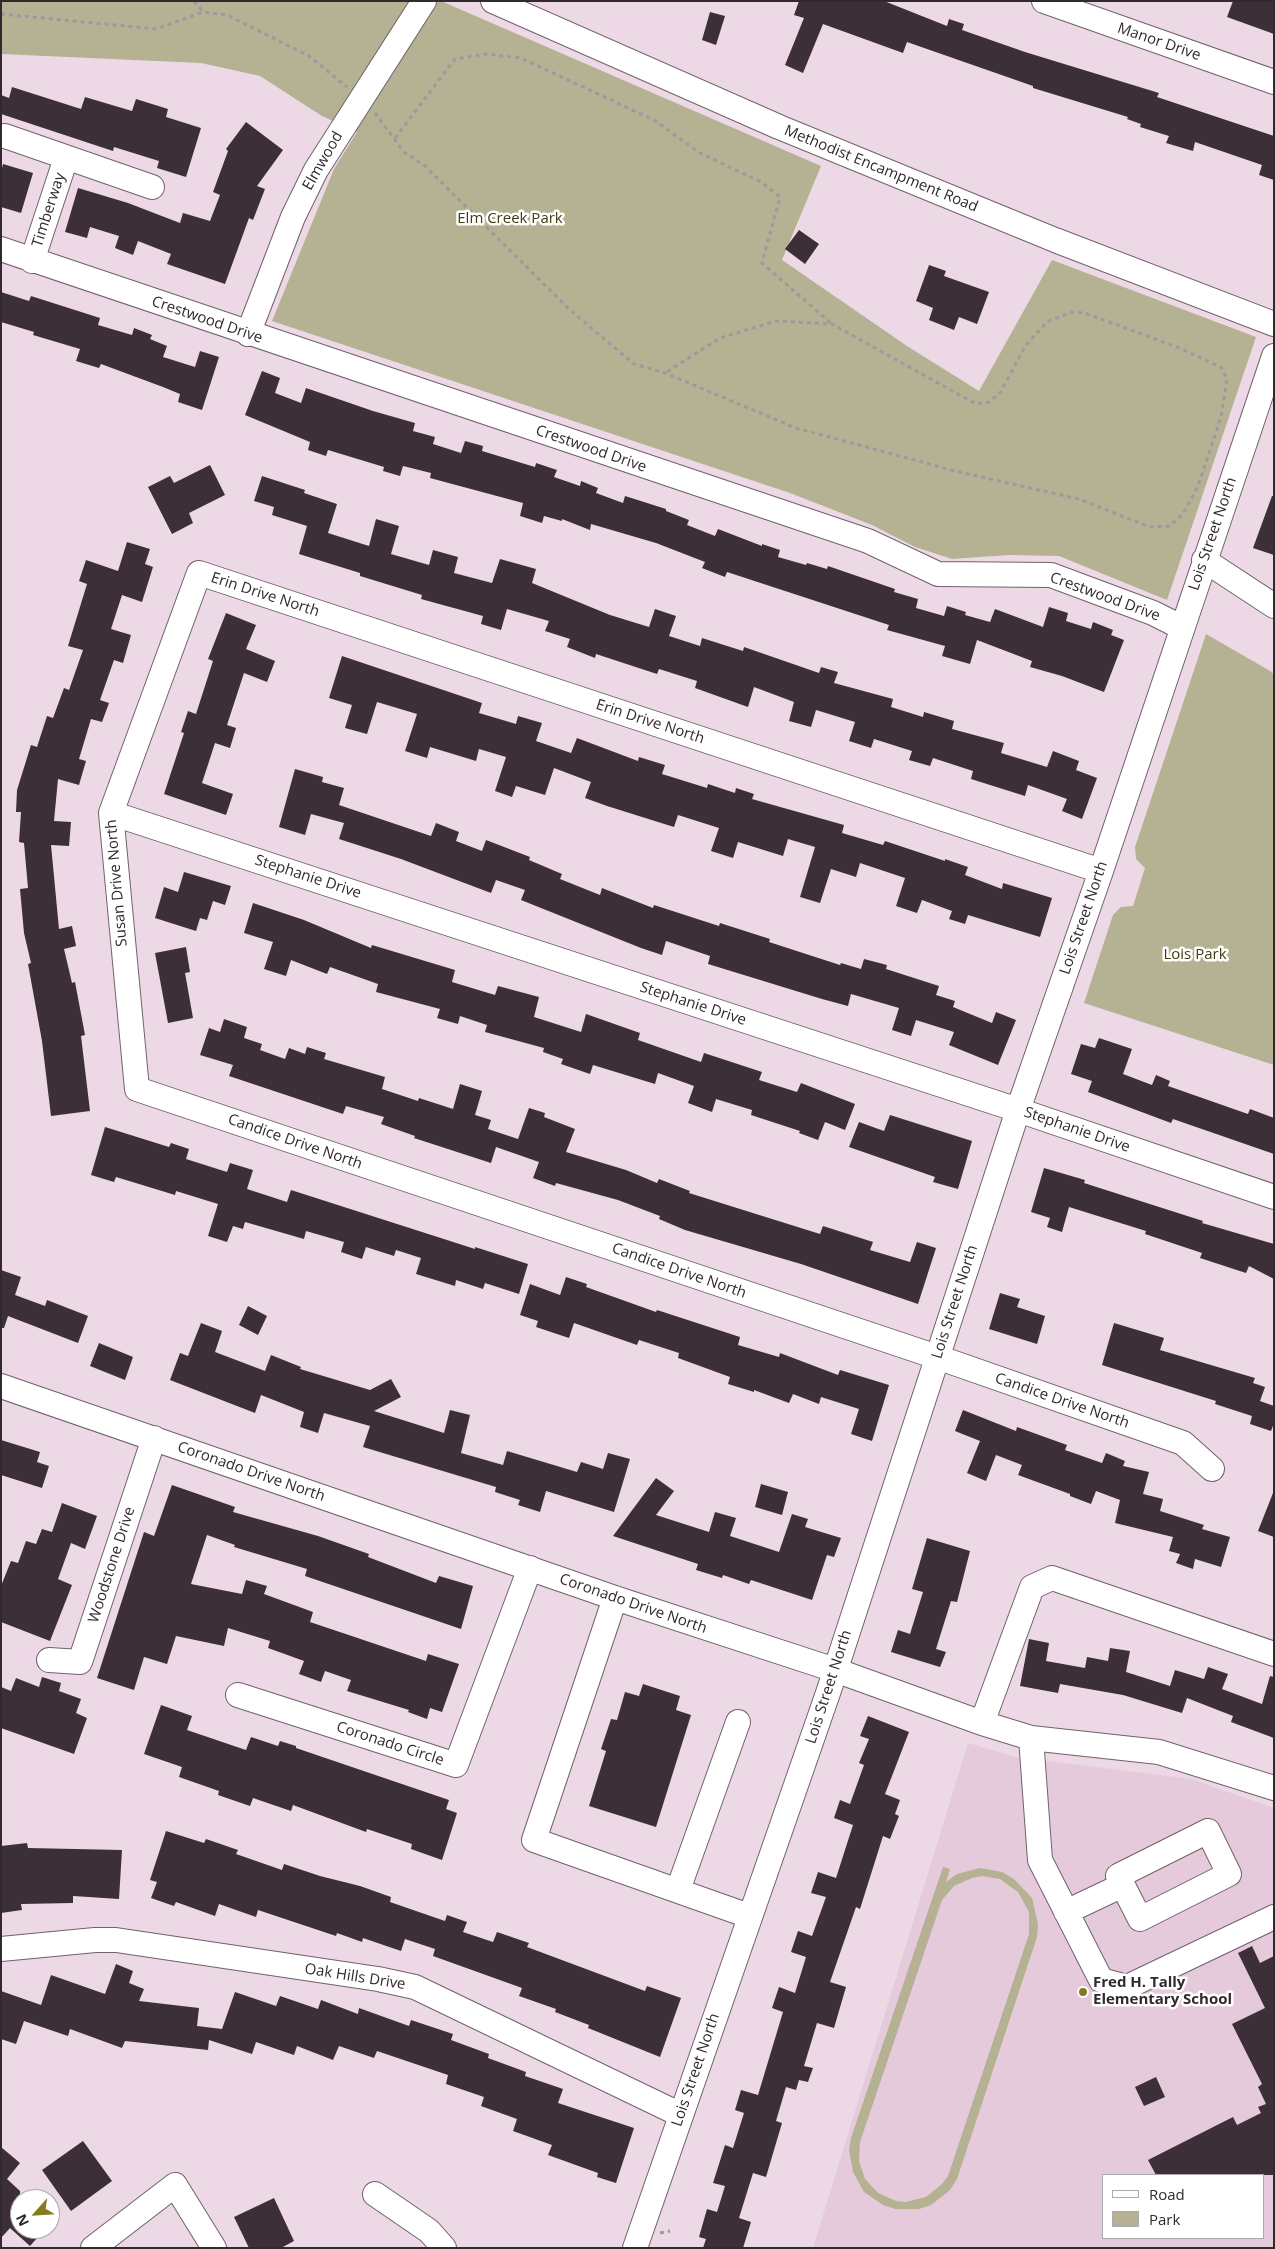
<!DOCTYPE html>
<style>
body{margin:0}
#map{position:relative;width:1275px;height:2249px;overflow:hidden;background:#ecd9e5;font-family:"Open Sans",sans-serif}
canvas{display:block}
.frame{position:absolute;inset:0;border:2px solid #30292e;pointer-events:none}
.legend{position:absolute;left:1102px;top:2174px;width:162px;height:65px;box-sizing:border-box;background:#fff;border:1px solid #aca9ab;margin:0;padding:6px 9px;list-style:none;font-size:15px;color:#30292e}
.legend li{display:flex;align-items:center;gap:10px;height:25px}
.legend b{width:25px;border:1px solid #aca9ab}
.north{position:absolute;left:10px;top:2189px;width:50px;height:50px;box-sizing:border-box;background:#fff;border:1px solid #aca9ab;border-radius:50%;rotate:244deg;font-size:14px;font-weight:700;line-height:20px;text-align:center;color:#30292e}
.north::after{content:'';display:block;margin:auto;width:18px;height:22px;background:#837b21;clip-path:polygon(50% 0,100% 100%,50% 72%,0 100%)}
</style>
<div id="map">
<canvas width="1275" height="2249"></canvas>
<div class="frame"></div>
<ul class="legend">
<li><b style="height:6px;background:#fff"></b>Road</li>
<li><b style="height:14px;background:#b4b292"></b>Park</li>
</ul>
<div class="north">N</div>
</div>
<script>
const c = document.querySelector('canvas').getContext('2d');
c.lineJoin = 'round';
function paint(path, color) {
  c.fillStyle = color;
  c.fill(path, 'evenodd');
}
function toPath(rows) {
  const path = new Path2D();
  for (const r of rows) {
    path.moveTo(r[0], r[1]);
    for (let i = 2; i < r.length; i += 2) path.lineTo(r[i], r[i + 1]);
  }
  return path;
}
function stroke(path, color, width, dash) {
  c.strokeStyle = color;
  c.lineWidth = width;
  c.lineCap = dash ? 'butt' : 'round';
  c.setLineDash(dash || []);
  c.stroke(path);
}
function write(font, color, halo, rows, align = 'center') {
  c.font = font + ' "Open Sans",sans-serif';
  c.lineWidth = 5;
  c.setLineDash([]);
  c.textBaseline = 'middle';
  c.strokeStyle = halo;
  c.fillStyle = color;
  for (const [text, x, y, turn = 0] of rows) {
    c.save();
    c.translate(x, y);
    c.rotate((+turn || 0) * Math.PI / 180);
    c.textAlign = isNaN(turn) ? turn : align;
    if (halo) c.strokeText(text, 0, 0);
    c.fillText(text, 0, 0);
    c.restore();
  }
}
paint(toPath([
 [968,1743,1016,1757,1191,1779,1274,1808,1274,2248,813,2248],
 [1104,2175,1264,2175,1264,2238,1104,2238]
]), '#e4cadb');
paint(toPath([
 [1,1,441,1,821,166,782,260,907,346,979,391,1052,260,1256,337,1167,600,1059,556,1009,555,952,559,915,547,872,525,790,493,272,321,334,169,357,132,322,116,260,76,201,63,1,54],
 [1206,634,1272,672,1274,678,1274,1065,1084,1003,1113,915,1121,907,1133,906,1145,868,1136,859,1135,847],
 [943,1867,950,1869,946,1882,957,1874,980,1868,1002,1872,1014,1879,1032,1898,1038,1924,1037,1937,957,2179,950,2190,931,2205,919,2209,895,2209,883,2205,864,2192,853,2172,849,2150,851,2138],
 [982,1876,1000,1879,1018,1892,1029,1912,1029,1934,948,2176,942,2184,926,2197,906,2202,896,2201,878,2193,865,2179,859,2161,860,2142,942,1900,954,1886,972,1878]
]), '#b4b292');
paint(toPath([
 [799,1,884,1,947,26,949,19,964,24,962,30,1025,52,1159,93,1157,97,1274,136,1274,180,1259,175,1262,165,1195,142,1193,151,1166,143,1169,136,1140,127,1141,124,1127,119,1128,117,1033,88,1033,86,907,42,903,53,823,24,803,73,785,65,804,18,794,15],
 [1233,1,1274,1,1274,34,1227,17],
 [710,12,725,16,716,45,702,40],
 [12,87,81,109,85,97,132,111,136,99,168,109,166,117,201,128,186,177,157,168,159,161,114,147,113,151,1,114,1,95,9,98],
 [246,122,283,150,257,186,265,189,253,220,249,218,225,284,167,264,171,254,138,241,133,255,115,248,119,236,90,227,87,238,65,232,78,188,128,203,180,223,183,213,210,221,220,195,213,192,228,151,226,149],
 [3,164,33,173,21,213,1,207,1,172],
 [799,230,819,244,805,264,785,249],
 [929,265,946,271,944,276,989,292,977,324,959,317,954,330,929,320,933,308,916,301],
 [1,292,29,301,31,296,100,318,98,325,132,335,134,328,152,335,150,339,167,346,163,357,195,367,200,351,219,357,202,410,178,402,180,394,163,387,101,364,99,368,76,361,80,349,33,335,34,332,1,322],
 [262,371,280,378,275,393,301,403,306,388,373,411,415,423,413,431,435,437,433,444,461,453,465,441,483,446,482,451,535,467,536,463,557,470,554,477,580,486,581,481,598,488,596,493,623,503,625,496,666,509,666,511,689,520,687,525,715,536,718,529,762,546,762,544,780,550,778,557,806,565,807,563,827,569,828,566,895,589,894,592,918,599,916,608,944,616,947,606,966,612,965,615,990,622,995,609,1043,627,1049,607,1068,613,1066,621,1091,629,1093,622,1113,630,1111,635,1124,640,1104,692,1062,676,1030,667,1032,661,977,640,970,664,942,656,945,646,887,630,889,625,727,572,725,577,702,568,705,562,656,543,591,524,590,530,562,519,562,521,544,516,542,523,520,516,523,503,430,478,431,473,403,466,400,476,383,471,384,467,328,450,326,456,308,450,310,442,245,415],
 [210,465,225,495,189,513,193,523,172,534,148,487,170,476,174,483],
 [262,476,305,490,304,493,337,504,328,533,369,546,376,519,399,526,391,554,429,565,433,550,458,557,454,573,492,583,500,559,536,569,532,583,610,615,649,627,655,609,676,616,669,636,700,646,702,638,743,651,744,647,819,673,821,667,838,672,834,683,893,699,891,707,923,717,924,712,954,721,952,729,1004,743,1001,753,1047,767,1053,751,1079,761,1076,770,1097,778,1082,819,1062,811,1067,799,1028,785,1025,796,971,779,973,771,933,758,930,766,909,760,912,751,874,739,871,748,849,741,855,722,816,710,811,727,789,721,794,702,754,687,748,707,695,688,697,681,659,669,657,674,596,654,595,658,567,647,570,639,545,631,549,621,507,609,501,630,481,624,483,616,421,599,422,595,360,576,360,573,299,554,307,526,272,515,274,507,254,501],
 [1272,496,1274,496,1274,555,1253,548],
 [127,542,150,549,145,564,153,567,142,602,122,595,111,629,131,635,123,663,114,660,100,700,109,703,102,722,91,719,79,759,86,761,79,785,58,779,54,821,71,822,69,846,51,845,59,929,72,926,76,946,64,949,72,983,75,982,85,1035,81,1036,90,1111,51,1116,42,1041,28,964,31,963,24,933,20,889,28,888,24,843,19,842,21,812,16,812,17,790,31,745,37,747,47,716,53,718,64,688,69,690,83,650,68,646,87,584,79,581,86,560,118,571],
 [226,613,256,625,246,649,275,661,267,682,244,673,227,725,236,728,230,748,215,743,202,783,233,794,226,815,164,794,184,733,181,732,188,711,196,714,213,661,208,659],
 [342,656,482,703,479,713,516,724,518,716,542,723,536,741,571,753,577,738,638,761,639,757,665,765,662,774,707,788,708,784,735,793,736,788,754,794,752,799,844,825,842,833,883,845,885,841,945,861,945,859,968,867,965,875,1002,889,1003,883,1052,898,1040,937,968,915,965,924,949,919,952,911,922,900,917,913,896,906,905,878,860,863,856,877,831,869,820,903,800,897,815,847,788,839,783,856,738,842,733,858,711,851,719,828,678,815,674,827,607,806,585,798,591,782,554,768,545,795,516,786,512,797,495,791,506,757,479,749,476,761,430,747,427,758,405,751,417,714,377,702,367,734,345,728,352,705,329,698],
 [295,769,323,777,322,782,344,788,339,805,431,836,436,823,459,832,456,841,482,851,486,840,530,857,529,860,562,874,560,879,600,895,602,888,653,908,654,905,719,926,720,923,770,939,769,942,840,965,841,963,861,969,864,959,887,965,886,969,939,986,936,995,955,1001,953,1007,992,1023,996,1012,1016,1020,998,1065,949,1045,954,1032,916,1020,911,1036,892,1030,899,1008,851,994,848,1006,822,999,708,964,710,956,666,941,662,955,641,948,521,900,525,890,496,880,491,893,401,859,339,839,344,823,311,814,305,835,279,827],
 [184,872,231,886,225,905,213,901,207,920,200,918,196,931,155,918,164,887,178,892],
 [253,903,304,920,371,948,372,945,455,970,452,982,495,995,498,986,539,997,534,1017,581,1032,586,1014,640,1033,638,1040,701,1062,704,1053,762,1072,759,1080,797,1092,801,1083,855,1104,845,1130,825,1122,818,1140,799,1133,800,1131,751,1115,752,1110,716,1099,712,1112,688,1103,694,1086,658,1073,655,1084,593,1065,590,1074,561,1064,563,1059,543,1052,544,1048,485,1032,487,1025,460,1016,458,1024,437,1018,440,1009,376,992,378,984,330,967,327,974,291,960,286,976,264,969,273,942,244,933],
 [186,947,190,972,185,973,193,1018,168,1023,155,953],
 [224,1019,247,1027,244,1038,262,1044,260,1050,285,1059,289,1048,305,1054,307,1047,326,1053,324,1059,385,1077,382,1089,418,1101,419,1098,453,1109,460,1084,482,1091,475,1115,491,1120,488,1129,518,1139,529,1108,545,1113,544,1117,575,1129,566,1152,626,1170,657,1183,659,1179,690,1191,689,1193,820,1234,823,1226,873,1242,870,1250,910,1262,917,1242,936,1248,918,1304,801,1264,685,1230,659,1219,660,1216,618,1200,556,1183,555,1186,533,1178,539,1162,496,1147,491,1163,414,1138,415,1136,381,1124,384,1117,346,1106,343,1114,229,1076,233,1065,200,1055,209,1028,220,1032],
 [1099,1038,1132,1049,1123,1074,1152,1085,1156,1075,1170,1081,1168,1086,1248,1114,1250,1109,1274,1118,1274,1154,1173,1119,1171,1123,1088,1092,1092,1081,1071,1074,1081,1044,1095,1048],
 [890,1115,972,1141,958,1189,933,1182,935,1177,849,1147,859,1122,884,1131],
 [105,1127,169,1147,171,1143,189,1149,186,1159,227,1172,230,1163,253,1170,247,1189,287,1202,291,1190,475,1249,475,1247,528,1264,519,1294,485,1283,483,1289,456,1280,455,1286,416,1274,421,1258,396,1250,394,1256,366,1247,362,1259,341,1252,344,1242,306,1231,304,1239,245,1222,243,1229,233,1226,227,1242,208,1236,218,1204,176,1191,175,1195,116,1177,114,1182,91,1175],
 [1044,1168,1085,1180,1084,1183,1203,1221,1202,1223,1274,1244,1274,1279,1249,1266,1246,1273,1200,1258,1202,1253,1145,1234,1146,1231,1069,1207,1062,1232,1047,1227,1050,1218,1031,1212],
 [1,1270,21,1277,15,1295,45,1306,47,1300,88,1316,78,1343,8,1316,4,1328,1,1328],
 [566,1277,587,1284,586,1287,656,1312,657,1310,740,1337,738,1345,779,1357,780,1353,838,1375,840,1370,889,1385,872,1441,851,1434,859,1409,821,1397,819,1404,793,1394,789,1403,754,1390,754,1392,728,1384,730,1377,678,1358,679,1353,639,1340,637,1345,574,1323,569,1338,536,1327,538,1321,520,1315,530,1284,560,1295],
 [1000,1293,1020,1299,1017,1307,1045,1316,1037,1344,989,1329],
 [248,1306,267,1316,258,1335,239,1325],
 [201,1323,222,1331,215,1352,265,1371,271,1355,301,1367,300,1369,370,1390,391,1379,401,1397,374,1411,444,1433,450,1410,470,1415,461,1453,503,1465,507,1451,577,1472,581,1462,603,1469,608,1453,630,1459,614,1512,546,1491,540,1512,518,1505,520,1500,495,1492,496,1487,363,1447,370,1426,324,1413,318,1433,300,1427,304,1412,261,1395,255,1413,170,1380,180,1353,188,1356],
 [1114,1323,1164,1338,1160,1350,1255,1378,1253,1383,1265,1387,1260,1401,1274,1406,1274,1423,1271,1431,1250,1424,1252,1416,1215,1404,1216,1401,1102,1365],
 [99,1343,133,1357,125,1380,90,1366],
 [963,1410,1016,1431,1017,1427,1067,1445,1065,1450,1102,1463,1106,1453,1125,1461,1123,1466,1149,1472,1143,1494,1163,1499,1160,1511,1204,1525,1202,1529,1230,1537,1221,1567,1195,1559,1193,1569,1176,1563,1180,1554,1169,1551,1173,1537,1115,1523,1120,1500,1096,1491,1091,1504,1070,1496,1070,1494,1018,1475,1022,1465,996,1455,986,1481,967,1473,980,1441,955,1431],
 [1,1440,40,1452,37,1462,49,1466,42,1488,1,1475],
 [656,1478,674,1491,656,1515,709,1532,715,1512,736,1518,730,1536,779,1552,792,1514,808,1519,805,1527,841,1538,834,1557,827,1555,812,1600,751,1580,749,1584,723,1575,722,1578,696,1570,698,1564,613,1536],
 [761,1484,788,1492,782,1515,755,1507],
 [172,1485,235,1507,233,1512,318,1536,369,1554,368,1557,436,1583,439,1576,473,1586,461,1629,305,1576,307,1569,234,1547,235,1545,207,1535,191,1584,242,1594,246,1580,267,1586,264,1594,313,1612,310,1622,426,1661,428,1654,459,1664,442,1712,430,1708,427,1719,408,1712,409,1710,347,1691,351,1680,325,1671,321,1682,299,1674,304,1661,268,1648,270,1641,228,1628,224,1646,176,1636,167,1664,144,1657,134,1690,97,1678,144,1532,154,1536],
 [1273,1493,1274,1493,1274,1537,1258,1531],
 [62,1503,97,1516,85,1549,71,1543,58,1579,72,1585,50,1641,1,1622,1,1586,11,1561,18,1563,26,1541,36,1544,42,1529,52,1532],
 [927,1538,970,1551,957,1602,951,1601,936,1649,946,1652,940,1667,891,1652,898,1630,910,1634,923,1592,912,1589],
 [1029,1639,1049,1643,1046,1661,1085,1668,1087,1657,1108,1661,1110,1648,1130,1651,1126,1672,1170,1686,1175,1670,1204,1679,1208,1667,1228,1674,1222,1689,1262,1704,1270,1676,1274,1677,1274,1738,1231,1722,1233,1716,1187,1698,1182,1713,1123,1695,1060,1684,1058,1693,1020,1686],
 [42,1677,61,1683,59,1691,81,1699,76,1713,87,1718,74,1754,1,1728,1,1687,11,1691,16,1678,39,1687],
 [643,1684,680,1696,676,1710,691,1715,656,1827,589,1806,606,1751,601,1749,611,1719,617,1720,625,1692,639,1696],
 [161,1705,192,1716,187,1730,234,1746,246,1750,251,1737,278,1746,280,1741,296,1746,296,1748,449,1800,446,1809,457,1813,442,1860,411,1849,412,1844,367,1829,366,1832,293,1805,291,1811,253,1798,250,1806,218,1795,219,1791,179,1777,182,1767,144,1754],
 [868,1716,909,1732,885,1794,900,1800,895,1814,899,1816,890,1839,883,1836,860,1909,856,1907,830,1982,846,1987,834,2028,817,2023,804,2066,813,2068,808,2082,799,2080,796,2090,786,2087,776,2121,782,2123,766,2177,753,2173,739,2218,751,2222,743,2248,703,2248,706,2239,699,2237,707,2209,717,2212,725,2186,713,2183,725,2145,733,2148,744,2113,735,2110,741,2090,758,2095,783,2012,772,2008,779,1987,795,1993,806,1957,791,1952,798,1931,812,1936,826,1897,811,1893,818,1872,836,1878,853,1825,834,1818,840,1800,850,1804,864,1765,859,1763,869,1739,860,1736],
 [166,1831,204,1843,206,1839,238,1850,236,1854,282,1870,284,1864,320,1876,360,1886,391,1897,390,1902,445,1921,447,1915,467,1922,463,1932,493,1942,497,1932,529,1943,527,1947,645,1991,647,1986,681,1998,660,2057,588,2028,589,2025,555,2012,556,2009,519,1996,522,1988,433,1956,435,1949,405,1939,401,1951,363,1938,362,1942,337,1933,336,1936,258,1910,256,1917,219,1904,215,1916,176,1902,174,1906,151,1898,157,1882,150,1880],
 [27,1843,28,1848,122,1850,119,1899,73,1896,73,1903,21,1904,22,1910,1,1913,1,1846],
 [1252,1946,1260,1963,1274,1956,1274,2175,1156,2175,1148,2160,1233,2117,1237,2125,1261,2113,1258,2107,1266,2104,1258,2087,1262,2084,1232,2024,1265,2008,1238,1953],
 [116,1964,133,1971,129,1983,144,1989,139,2001,199,2008,197,2026,222,2029,235,1992,276,2006,280,1996,318,2009,321,2000,358,2014,359,2008,409,2026,411,2020,453,2034,451,2040,489,2054,488,2058,526,2072,525,2076,563,2089,558,2103,634,2128,616,2183,597,2177,598,2173,548,2155,552,2145,513,2131,517,2119,481,2106,484,2097,446,2084,448,2075,377,2051,374,2058,339,2046,333,2060,297,2046,294,2055,256,2042,252,2054,209,2040,208,2050,125,2041,122,2048,70,2029,68,2036,24,2021,16,2044,1,2039,1,1991,41,2005,51,1975,105,1994],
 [1156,2077,1165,2097,1144,2106,1135,2087],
 [83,2141,112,2181,71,2211,42,2170],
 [1,2147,20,2163,7,2179,20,2191,20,2229,45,2229,30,2246,10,2228,1,2238],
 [274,2198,294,2241,281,2248,249,2248,234,2217]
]), '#3d2f38');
const minor = toPath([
 [493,1,779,127,1055,240,1274,324],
 [1044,1,1274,82],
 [5,136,152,187],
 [1,249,868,541,938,574,1051,575,1153,613,1181,627],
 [32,261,66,158],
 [248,334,293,217,316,170,424,1],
 [1204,560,1274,606],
 [111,813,1018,1110,1274,1197],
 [1101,871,199,573,111,813,137,1089,937,1357,1183,1443,1212,1469],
 [1,1386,615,1598,835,1670,982,1723,1031,1738,1159,1752,1274,1788],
 [615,1598,534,1840,749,1916],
 [49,1660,80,1662,154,1438],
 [238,1695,456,1765,530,1568],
 [982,1723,1032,1587,1052,1578,1274,1654],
 [1031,1738,1040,1860,1101,1980,1127,1987,1274,1917],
 [1208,1831,1229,1874,1140,1919,1118,1876,1208,1831],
 [678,1890,738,1722],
 [1066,1912,1123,1885],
 [1,1949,95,1940,116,1940,378,1979,415,1987,681,2115],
 [375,2194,429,2231,444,2248],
 [93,2248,175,2185,214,2248],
 [635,2248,828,1693,1018,1110,1101,871,1274,356]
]);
stroke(minor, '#71616b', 26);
stroke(toPath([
 [194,1,203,12],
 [1,14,156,29,203,12,227,15,309,56,347,87],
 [375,113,404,152,425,166,570,310,634,364,665,373,796,428,955,471,1079,499,1150,527,1170,526,1183,514,1198,486,1221,417,1227,379,1222,368,1182,349,1085,313,1072,312,1047,322,1026,345,1000,393,989,402,976,404,832,324,776,321,720,338,665,373],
 [395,138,455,59,486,54,521,58,654,120,700,153,761,182,780,197,762,263,832,324],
 [660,2233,670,2231]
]), '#a4959f', 3, [4, 4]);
stroke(minor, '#fff', 24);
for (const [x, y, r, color] of [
 [1083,1992,5,"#837b21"]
]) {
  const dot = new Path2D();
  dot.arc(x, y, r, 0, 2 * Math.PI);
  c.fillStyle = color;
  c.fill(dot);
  stroke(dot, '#fff', 2);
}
write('15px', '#30292e', '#fff', [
 ["Manor Drive",1159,42,19],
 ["Elmwood",323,161,-60],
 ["Methodist Encampment Road",881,169,22],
 ["Timberway",49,210,-72],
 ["Crestwood Drive",207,320,19],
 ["Crestwood Drive",591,449,19],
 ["Lois Street North",1213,534,-71],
 ["Erin Drive North",265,595,18],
 ["Crestwood Drive",1105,597,20],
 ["Erin Drive North",650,722,18],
 ["Stephanie Drive",308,877,18],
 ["Susan Drive North",117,883,-95],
 ["Lois Street North",1084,918,-71],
 ["Stephanie Drive",693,1004,18],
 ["Stephanie Drive",1077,1130,19],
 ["Candice Drive North",295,1142,19],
 ["Candice Drive North",679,1271,19],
 ["Lois Street North",955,1302,-72],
 ["Candice Drive North",1062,1401,19],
 ["Coronado Drive North",251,1472,19],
 ["Woodstone Drive",112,1565,-72],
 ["Coronado Drive North",633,1604,19],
 ["Lois Street North",829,1687,-72],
 ["Coronado Circle",390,1744,18],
 ["Oak Hills Drive",355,1977,9],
 ["Lois Street North",696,2070,-71]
]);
write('15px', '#403d13', '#fff', [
 ["Elm Creek Park",510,219],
 ["Lois Park",1195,955]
]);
write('bold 15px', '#30292e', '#fff', [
 ["Fred H. Tally",1093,1983],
 ["Elementary School",1093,2000]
], 'left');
</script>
